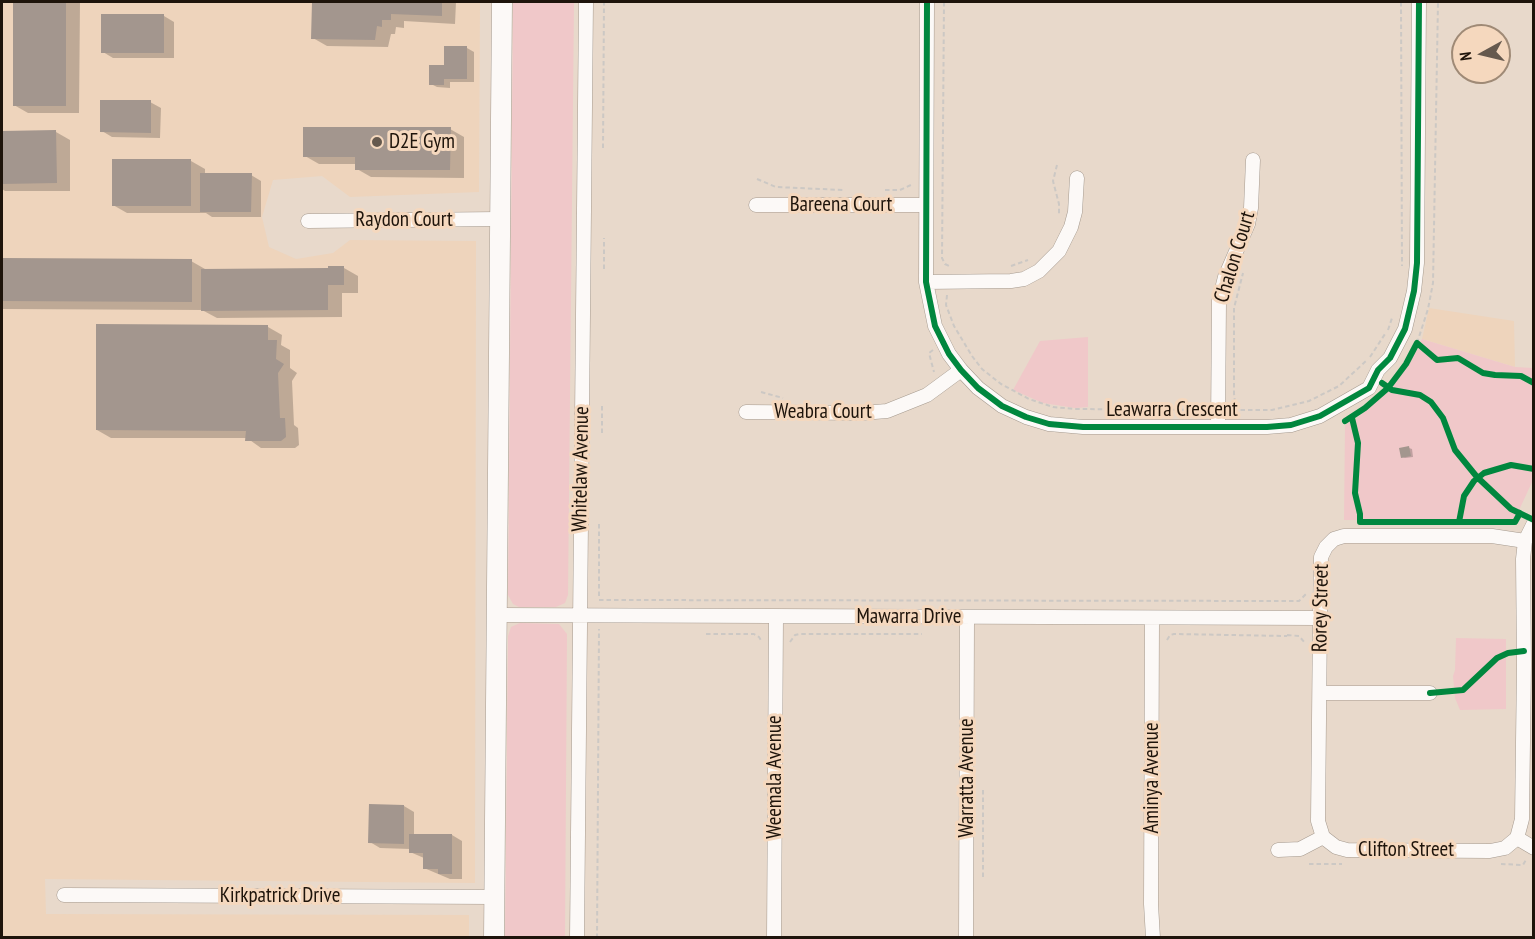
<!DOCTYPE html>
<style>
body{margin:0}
#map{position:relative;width:1535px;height:939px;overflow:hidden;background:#e8d9cb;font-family:"PT Sans Narrow",sans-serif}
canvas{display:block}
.frame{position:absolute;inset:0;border:3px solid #1e140b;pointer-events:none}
.north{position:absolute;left:1451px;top:24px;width:60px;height:60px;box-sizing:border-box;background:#f5d8be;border:2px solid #9f8a76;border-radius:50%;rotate:262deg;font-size:16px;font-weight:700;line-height:24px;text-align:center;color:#1e140b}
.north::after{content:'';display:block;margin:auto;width:21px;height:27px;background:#65594e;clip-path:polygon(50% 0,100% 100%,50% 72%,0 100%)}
</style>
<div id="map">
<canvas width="1535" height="939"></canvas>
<div class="frame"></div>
<div class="north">N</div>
</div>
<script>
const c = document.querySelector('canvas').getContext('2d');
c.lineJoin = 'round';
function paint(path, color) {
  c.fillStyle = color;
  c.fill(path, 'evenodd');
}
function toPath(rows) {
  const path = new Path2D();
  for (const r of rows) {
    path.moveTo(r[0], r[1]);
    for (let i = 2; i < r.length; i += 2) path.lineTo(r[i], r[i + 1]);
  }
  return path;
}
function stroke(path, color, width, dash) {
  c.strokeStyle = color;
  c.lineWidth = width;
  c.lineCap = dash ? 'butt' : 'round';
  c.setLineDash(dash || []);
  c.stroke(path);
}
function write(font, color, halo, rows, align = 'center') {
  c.font = font + ' "PT Sans Narrow",sans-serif';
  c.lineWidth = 6;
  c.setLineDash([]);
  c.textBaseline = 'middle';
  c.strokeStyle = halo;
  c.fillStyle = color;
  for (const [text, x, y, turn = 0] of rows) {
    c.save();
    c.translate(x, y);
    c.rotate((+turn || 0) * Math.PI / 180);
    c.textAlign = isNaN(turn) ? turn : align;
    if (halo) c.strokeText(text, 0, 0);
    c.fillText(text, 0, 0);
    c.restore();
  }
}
paint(toPath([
 [2,2,480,2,479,192,350,197,322,176,273,180,262,217,269,247,296,259,333,253,350,240,476,241,475,883,45,879,46,914,469,915,469,937,2,938],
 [1429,308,1514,321,1515,367,1422,339]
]), '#eed4bc');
paint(toPath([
 [513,2,574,2,568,595,565,603,556,607,519,607,513,604,508,595],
 [1088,337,1088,407,1075,408,1043,403,1013,390,1040,341],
 [1422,339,1515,367,1533,368,1533,480,1514,521,1344,520,1345,425,1362,414,1387,392,1401,374],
 [520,623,559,624,567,634,565,937,505,937,508,636,511,627],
 [1456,638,1506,639,1506,709,1460,710,1455,698,1453,676,1455,670]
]), '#f0c8c9');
paint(toPath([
 [15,2,80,2,79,113,28,113,14,105],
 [313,2,456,2,455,24,404,21,404,28,396,27,395,34,391,34,388,47,327,46,313,38],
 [164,16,174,22,174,58,113,58,103,52],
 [446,48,467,48,474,52,474,82,450,82,450,88,437,87,431,84,445,67],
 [150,102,161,108,160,138,112,137,102,131],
 [450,129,464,137,464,178,371,177,357,169,357,164,319,164,305,156],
 [2,132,56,132,70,140,70,191,5,191,2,189],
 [191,161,205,169,205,174,251,175,261,181,261,217,212,217,206,213,127,213,113,205],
 [2,260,191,261,205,269,330,270,344,268,358,276,358,293,342,293,342,317,217,318,202,310,2,309],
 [268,327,282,335,281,345,290,350,290,368,297,373,292,381,294,425,298,428,299,445,295,448,261,448,247,438,111,438,97,430],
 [1409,448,1412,449,1413,457,1405,458,1402,457],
 [404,806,414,812,414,836,452,835,462,841,462,879,450,879,424,868,424,858,410,852,410,849,380,848,370,842]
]), '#0003');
paint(toPath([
 [13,2,66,2,66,106,13,106],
 [312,2,442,2,442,16,391,14,391,20,382,20,382,27,377,26,375,40,311,39],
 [101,14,164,14,164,53,101,53],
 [444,46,467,46,467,79,444,79,444,85,429,85,429,65,444,65],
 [100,100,151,100,151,133,100,132],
 [303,127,451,127,450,170,355,170,355,157,303,157],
 [56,130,57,183,2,184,2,131],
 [112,159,191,159,191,206,112,206],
 [200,173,252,173,251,212,200,212],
 [2,258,192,259,192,302,2,301],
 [328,266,344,266,344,285,328,285,328,310,201,311,201,269,328,268],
 [96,324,268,325,268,340,277,340,276,359,284,364,278,373,280,418,285,418,286,437,281,441,245,441,246,431,96,430],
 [1409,446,1411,456,1401,458,1399,448],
 [369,804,404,805,404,844,368,843],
 [409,834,452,834,452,874,438,874,438,869,423,869,423,853,409,853]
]), '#a3968e');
const street = toPath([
 [927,2,926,282,935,326,949,354,961,370,978,388,1002,406,1026,417,1049,424,1083,427,1267,427,1291,425,1320,416,1369,388,1378,370,1390,358,1405,329,1414,291,1417,263,1419,2],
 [756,205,926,205],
 [308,221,499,219],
 [926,282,1011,281,1024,279,1039,271,1059,251,1071,227,1075,212,1077,178],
 [746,412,862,413,887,411,927,395,961,370],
 [1218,427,1219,301,1225,277,1248,224,1251,208,1253,160],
 [498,615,1320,618],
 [1152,618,1151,904,1153,938],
 [1320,693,1430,693],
 [1323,837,1318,821,1320,618,1321,557,1326,547,1334,539,1344,536,1492,536,1525,541],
 [1517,838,1522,819,1524,665,1523,559,1525,541,1534,523],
 [1278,850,1300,849,1323,837,1336,847,1347,850,1490,851,1505,848,1517,838,1534,848],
 [64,895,495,897],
 [577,938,586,2],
 [774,938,776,617],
 [966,938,967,618]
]);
const secondary = toPath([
 [494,938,502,2]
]);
stroke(street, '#a59a8f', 15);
stroke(secondary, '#a59a8f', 21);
stroke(toPath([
 [944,2,942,258,945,264,951,267],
 [1401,2,1402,266],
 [603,148,604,2],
 [1057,165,1053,181,1059,204,1059,214],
 [757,179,776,187,843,190],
 [885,190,900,190,913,184],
 [1011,266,1028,260],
 [604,269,604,238],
 [947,295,946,305,954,326,972,356,982,369,1001,384,1029,399,1053,407,1075,409,1203,410],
 [1388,330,1392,318],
 [1417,343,1428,309,1433,283,1438,2],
 [933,350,929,353,934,372],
 [1370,357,1385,334],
 [761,392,783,398],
 [602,406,602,436],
 [1233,410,1272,410,1309,401,1339,386,1366,361],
 [1236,410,1234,394,1234,308,1243,273],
 [599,524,599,599],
 [599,600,1299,601,1307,593],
 [706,634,754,634,759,637,762,642],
 [1287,635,1299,636,1305,643],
 [1167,640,1170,635,1174,634,1287,636],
 [790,642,795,635,800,634,922,634],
 [983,790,983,877],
 [1309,864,1342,864],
 [1501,864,1523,865,1527,858],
 [597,938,599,629]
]), '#ccc8c4', 2, [4.5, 3]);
stroke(street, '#fcf9f7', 14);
stroke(secondary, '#fcf9f7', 20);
stroke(toPath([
 [927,2,926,282,935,326,949,354,961,370,978,388,1002,406,1026,417,1049,424,1083,427,1267,427,1291,425,1320,416,1369,388,1378,370,1390,358,1405,329,1414,291,1417,263,1419,2],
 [1382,383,1392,390,1420,395,1431,402,1443,418,1455,450,1477,477,1511,509,1534,520],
 [1352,418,1358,443,1355,493,1360,514,1360,522,1515,522,1520,513],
 [1345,421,1365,408,1388,388,1406,364,1417,343,1437,360,1458,358,1483,373,1495,375,1521,376,1534,383],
 [1459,522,1464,496,1474,481,1484,473,1511,465,1534,469],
 [1430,693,1463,690,1497,658,1508,653,1524,651]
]), '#00873e', 6);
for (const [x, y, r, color] of [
 [377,142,6,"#65594e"]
]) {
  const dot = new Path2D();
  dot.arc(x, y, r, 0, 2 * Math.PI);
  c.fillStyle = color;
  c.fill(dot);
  stroke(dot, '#f5d8be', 2);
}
write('21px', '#1e140b', '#f5d8be', [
 ["D2E Gym",389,142]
], 'left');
write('21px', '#1e140b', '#f5d8be', [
 ["Bareena Court",841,205],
 ["Raydon Court",404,220],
 ["Chalon Court",1235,257,-73],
 ["Leawarra Crescent",1172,410],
 ["Weabra Court",823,412],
 ["Whitelaw Avenue",581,469,-89],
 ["Rorey Street",1321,608,-89],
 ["Mawarra Drive",909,617],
 ["Weemala Avenue",775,777,-90],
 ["Warratta Avenue",967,778,-90],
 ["Aminya Avenue",1152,778,-90],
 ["Clifton Street",1406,850],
 ["Kirkpatrick Drive",280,896]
]);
</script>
